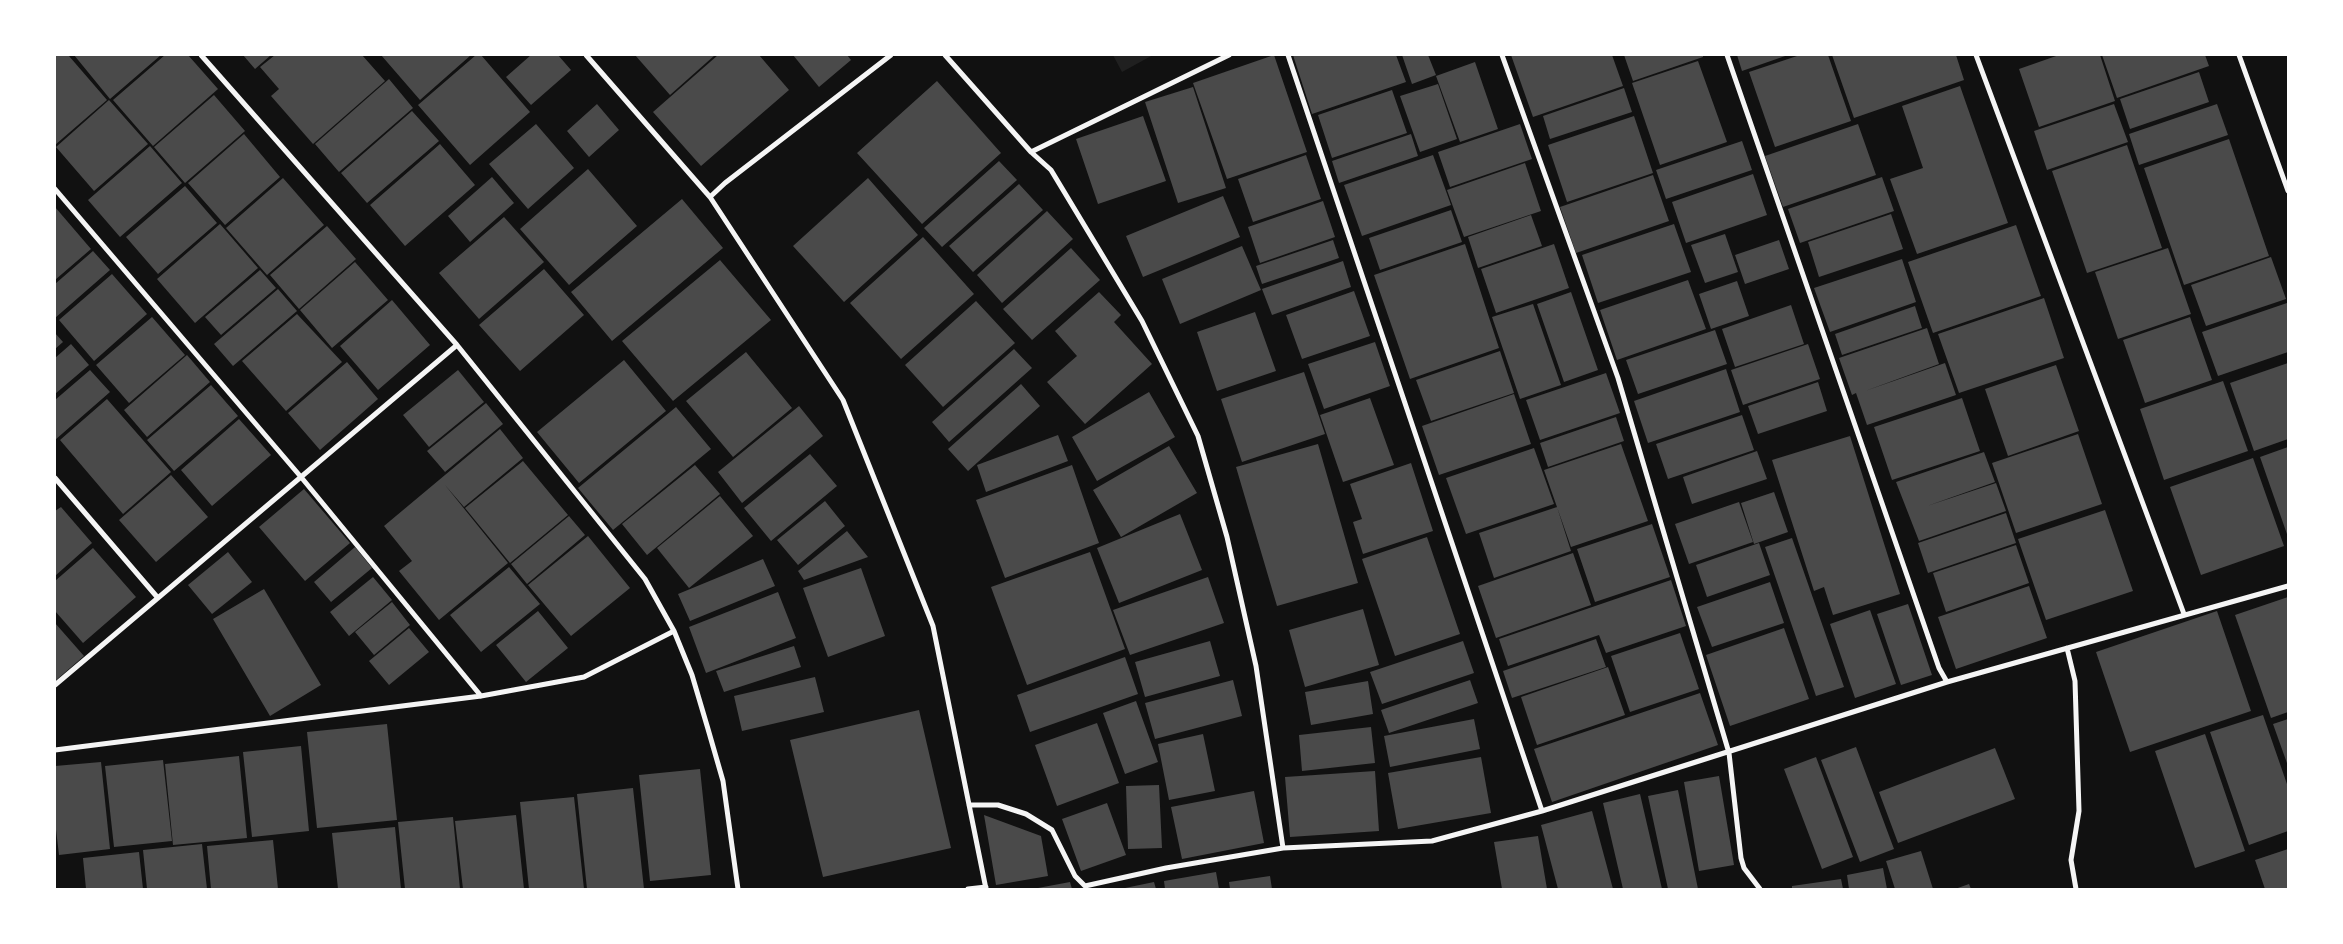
<!DOCTYPE html>
<style>
body{margin:0}
#map{position:relative;width:2343px;height:944px;overflow:hidden;background:#111;font-family:"Asap Condensed",sans-serif}
canvas{display:block}
.frame{position:absolute;inset:0;border:56px solid #fff;pointer-events:none}
</style>
<div id="map">
<canvas width="2343" height="944"></canvas>
<div class="frame"></div>
</div>
<script>
const c = document.querySelector('canvas').getContext('2d');
c.lineJoin = 'round';
function paint(path, color) {
  c.fillStyle = color;
  c.fill(path, 'evenodd');
}
function toPath(rows) {
  const path = new Path2D();
  for (const r of rows) {
    path.moveTo(r[0], r[1]);
    for (let i = 2; i < r.length; i += 2) path.lineTo(r[i], r[i + 1]);
  }
  return path;
}
function stroke(path, color, width, dash) {
  c.strokeStyle = color;
  c.lineWidth = width;
  c.lineCap = dash ? 'butt' : 'round';
  c.setLineDash(dash || []);
  c.stroke(path);
}
paint(toPath([
 [1113,55,1153,55,1122,72]
]), '#202020');
paint(toPath([
 [55,55,69,56,107,100,55,145],
 [74,55,161,55,110,99],
 [165,55,188,55,218,89,153,146,113,100],
 [243,55,271,55,255,69],
 [275,55,362,55,385,81,313,144,271,96,279,89,260,67],
 [381,55,471,55,420,100],
 [476,55,481,55,530,112,470,165,418,105],
 [531,55,558,55,571,70,531,105,506,77],
 [635,55,715,55,670,95],
 [718,55,759,55,789,90,701,166,653,112],
 [793,55,847,55,851,60,819,87],
 [1274,55,1307,152,1227,179,1193,83],
 [1293,55,1396,55,1406,82,1312,114],
 [1402,55,1428,55,1436,75,1412,84],
 [1511,55,1612,55,1623,86,1533,117],
 [1624,55,1703,55,1703,57,1633,81],
 [1737,55,1788,55,1742,71],
 [1800,55,1828,55,1851,121,1775,147,1749,72],
 [1832,55,1956,55,1964,80,1854,118],
 [2059,55,2100,55,2115,101,2039,127,2019,69],
 [2102,55,2205,55,2209,66,2117,98],
 [1698,61,1727,142,1660,165,1632,83],
 [1475,62,1498,129,1460,142,1436,76],
 [2199,72,2209,102,2130,129,2120,99],
 [389,79,413,108,339,172,315,144],
 [937,81,1001,153,922,224,857,153],
 [1438,84,1457,139,1420,152,1400,96],
 [1960,86,2008,223,1917,254,1890,179,1923,168,1902,106],
 [1193,87,1226,188,1178,203,1145,102],
 [1624,88,1632,112,1550,139,1543,116],
 [1392,90,1407,133,1332,158,1318,115],
 [214,95,245,131,185,183,154,147],
 [109,100,148,144,94,191,56,147],
 [597,104,619,130,589,157,567,131],
 [2114,104,2128,142,2047,170,2034,131],
 [2217,104,2228,135,2139,165,2129,134],
 [412,111,439,141,367,203,341,173],
 [1143,116,1166,181,1098,204,1076,139],
 [1634,116,1653,173,1567,202,1548,145],
 [536,124,574,168,528,209,489,164],
 [1520,124,1532,159,1450,187,1438,152],
 [1858,124,1876,175,1783,207,1765,156],
 [244,134,280,177,225,225,188,183],
 [1411,134,1418,156,1339,183,1332,161],
 [2229,139,2269,256,2184,285,2144,168],
 [1742,141,1752,170,1666,199,1656,170],
 [440,144,475,185,405,246,370,205],
 [2127,145,2162,248,2087,273,2052,171],
 [150,146,182,183,120,237,88,200],
 [1306,155,1321,199,1253,222,1238,179],
 [1433,155,1451,205,1362,236,1344,185],
 [999,161,1017,180,942,247,924,228],
 [1525,163,1541,211,1464,237,1447,190],
 [588,169,637,226,569,285,520,229],
 [1753,174,1767,215,1686,243,1672,202],
 [1653,175,1669,221,1576,253,1560,207],
 [492,177,514,203,470,242,448,216],
 [1882,177,1894,211,1800,243,1788,209],
 [283,178,324,225,267,275,226,228],
 [868,178,918,235,844,302,793,246],
 [1019,184,1043,210,973,272,949,246],
 [185,186,217,223,158,274,126,237],
 [1223,196,1240,237,1143,277,1126,236],
 [682,199,723,248,612,341,571,292],
 [1323,201,1335,237,1260,263,1248,227],
 [55,207,91,249,55,280],
 [1451,210,1462,242,1380,270,1369,238],
 [1047,211,1073,239,1002,303,977,275],
 [1891,214,1903,249,1819,277,1808,242],
 [1531,215,1542,246,1478,268,1468,237],
 [504,217,544,262,479,319,439,273],
 [220,224,258,268,195,323,157,279],
 [1674,224,1691,272,1598,303,1582,255],
 [2016,225,2041,296,1933,333,1908,262],
 [327,226,356,259,299,309,270,275],
 [1725,234,1738,272,1705,283,1691,245],
 [923,237,974,294,901,359,850,303],
 [1333,240,1339,258,1262,284,1256,266],
 [1779,240,1789,269,1745,284,1735,255],
 [1465,244,1499,348,1410,379,1374,275],
 [1554,244,1569,288,1496,313,1481,269],
 [1242,246,1261,290,1180,324,1162,279],
 [1071,248,1100,280,1032,340,1003,309],
 [2168,248,2191,314,2118,339,2095,272],
 [93,251,110,270,55,318,55,284],
 [2271,257,2286,299,2206,326,2191,285],
 [1902,259,1916,302,1830,332,1814,288],
 [720,260,771,320,673,401,622,341],
 [1343,261,1351,287,1272,315,1262,289],
 [355,262,388,300,332,348,300,310],
 [544,269,584,315,520,371,479,325],
 [260,270,276,288,221,335,205,317],
 [112,274,147,314,94,361,59,320],
 [1688,280,1706,329,1617,360,1600,310],
 [1737,281,1749,316,1711,329,1699,294],
 [278,289,297,311,233,366,214,344],
 [1354,291,1370,336,1302,359,1286,315],
 [1099,292,1121,315,1114,322,1152,364,1085,424,1047,382,1077,356,1055,331],
 [1571,292,1598,370,1564,382,1537,304],
 [2044,298,2064,358,1959,393,1938,334],
 [392,300,430,345,378,390,340,346],
 [976,301,1015,343,943,407,905,365],
 [2287,303,2288,352,2218,376,2202,332],
 [1533,304,1561,385,1520,399,1492,317],
 [1791,305,1804,344,1735,367,1722,329],
 [1915,306,1922,328,1842,355,1835,334],
 [1255,312,1276,371,1217,391,1197,332],
 [297,314,342,362,286,411,242,361],
 [152,317,185,355,129,403,96,365],
 [2190,317,2212,380,2145,403,2123,340],
 [1927,328,1939,364,1865,391,1945,363,1956,395,1867,425,1856,393,1852,395,1839,358],
 [1715,330,1727,364,1638,394,1626,360],
 [55,333,63,342,55,349],
 [1375,342,1390,386,1324,409,1308,364],
 [71,344,89,365,55,394,55,358],
 [1808,344,1820,379,1743,405,1731,370],
 [1014,349,1032,368,949,442,932,422],
 [1500,351,1514,393,1431,421,1416,380],
 [746,352,792,408,733,457,686,401],
 [187,355,210,382,147,437,124,410],
 [624,360,666,411,579,483,537,432],
 [347,362,378,399,320,450,288,413],
 [2288,363,2288,439,2254,451,2230,383],
 [2056,365,2079,431,2008,456,1985,389],
 [1726,369,1740,412,1648,443,1634,401],
 [90,370,110,392,55,440,55,400],
 [458,370,484,402,429,447,403,415],
 [1304,372,1325,434,1242,462,1221,399],
 [1606,373,1620,413,1540,440,1526,400],
 [2223,381,2248,451,2164,480,2140,409],
 [1818,382,1827,411,1758,434,1748,406],
 [1021,384,1040,406,968,471,948,449],
 [211,385,238,416,174,471,147,440],
 [1149,392,1175,437,1097,481,1072,437],
 [1514,394,1531,444,1439,475,1422,426],
 [1370,398,1394,465,1343,482,1320,415],
 [1962,398,1980,451,1892,480,1874,427],
 [107,399,171,472,123,514,60,440],
 [486,403,503,424,445,472,427,451],
 [799,406,823,436,742,503,718,472],
 [676,407,711,449,613,530,578,488],
 [1742,415,1754,450,1668,479,1656,444],
 [1616,417,1624,441,1548,467,1540,443],
 [239,419,271,455,212,506,181,470],
 [500,429,523,458,464,507,445,485,508,563,439,620,399,571,412,561,384,526],
 [2078,434,2102,504,2016,533,1992,463],
 [1058,435,1068,461,986,492,977,465],
 [1850,436,1900,594,1833,615,1824,587,1814,591,1772,460],
 [1318,444,1358,583,1277,606,1236,467],
 [1621,444,1648,521,1571,547,1544,470],
 [1169,446,1197,493,1121,537,1093,490],
 [2288,447,2288,537,2260,457],
 [1534,448,1554,504,1466,534,1446,478],
 [1757,451,1767,479,1692,504,1683,477],
 [1984,452,1995,482,1927,506,1996,483,2006,511,1919,541,1896,482],
 [810,454,837,486,771,541,744,508],
 [2253,458,2284,546,2201,575,2170,487],
 [523,461,568,515,510,563,465,508],
 [1411,463,1433,531,1363,554,1353,522,1362,519,1350,484],
 [695,465,720,494,647,555,622,524],
 [1072,465,1099,543,1005,578,976,500],
 [171,475,208,517,156,562,119,520],
 [304,489,350,543,305,581,259,527],
 [1774,492,1788,532,1754,544,1741,503],
 [720,496,753,536,689,588,657,548],
 [825,501,845,526,798,565,777,540],
 [1739,502,1753,542,1689,564,1675,524],
 [61,507,92,543,55,576,55,511],
 [1557,507,1571,551,1494,578,1479,533],
 [2105,510,2133,591,2046,620,2018,539],
 [2006,513,2016,543,1928,573,1918,543],
 [1180,514,1202,570,1119,603,1097,548],
 [569,516,585,535,527,584,511,564],
 [1652,524,1670,577,1595,602,1577,549],
 [847,531,868,557,804,580,798,571],
 [588,536,630,588,571,636,528,585],
 [1427,537,1460,634,1395,656,1362,559],
 [1792,538,1844,687,1816,696,1765,547],
 [1759,543,1770,575,1707,597,1696,565],
 [2016,545,2029,583,1946,612,1933,573],
 [355,547,372,568,331,602,314,582],
 [93,548,136,597,83,643,55,611,55,581],
 [228,552,252,582,212,614,188,585],
 [1090,552,1125,649,1027,685,991,587],
 [1573,553,1591,605,1496,638,1478,586],
 [763,559,775,586,690,621,678,594],
 [509,567,540,604,481,652,450,615],
 [861,568,885,636,828,657,803,588],
 [373,577,392,600,349,636,330,612],
 [1208,577,1224,623,1130,655,1113,610],
 [1671,580,1686,626,1606,653,1599,635,1508,666,1499,639],
 [1770,582,1784,623,1712,647,1697,607],
 [2029,586,2047,638,1956,669,1938,617],
 [264,589,321,685,270,716,213,619],
 [778,592,796,638,706,673,689,627],
 [2288,597,2288,712,2271,718,2235,615],
 [392,602,410,625,374,655,355,632],
 [1908,604,1932,675,1901,685,1877,614],
 [1363,609,1379,665,1305,687,1289,630],
 [1870,610,1896,684,1855,698,1830,624],
 [538,611,568,648,526,682,496,645],
 [2217,611,2251,711,2130,752,2096,652],
 [55,623,84,656,55,681],
 [409,628,429,652,389,685,369,661],
 [1784,628,1809,699,1730,726,1706,655],
 [1680,633,1699,689,1630,712,1611,656],
 [1596,639,1606,667,1512,698,1503,671],
 [1210,641,1220,676,1145,697,1135,662],
 [1463,641,1474,673,1382,704,1370,672],
 [794,646,801,667,724,692,716,671],
 [1125,657,1138,694,1030,732,1017,695],
 [1608,667,1625,715,1537,745,1521,697],
 [815,677,824,712,742,731,734,696],
 [1233,680,1242,716,1155,739,1145,703],
 [1470,680,1478,703,1389,733,1381,710],
 [1368,681,1373,714,1311,725,1305,692],
 [1700,693,1718,745,1552,802,1534,749],
 [1136,701,1158,762,1125,774,1103,713],
 [919,710,951,848,823,877,790,740],
 [2263,715,2288,787,2288,831,2249,845,2210,732],
 [1474,719,1480,749,1390,767,1384,736],
 [2288,719,2288,766,2273,724],
 [1097,723,1119,783,1057,806,1035,745],
 [387,724,397,820,317,828,307,732],
 [1371,727,1375,763,1302,771,1299,735],
 [1203,734,1215,791,1169,800,1158,744],
 [2205,734,2245,851,2195,868,2155,751],
 [301,746,309,831,252,837,243,752],
 [1856,747,1894,849,1860,862,1821,760],
 [1995,748,2015,799,1898,843,1879,792],
 [239,756,247,838,173,845,165,764],
 [1481,757,1491,813,1398,829,1388,773],
 [1816,757,1853,857,1822,869,1784,769],
 [163,760,172,841,114,847,105,766],
 [101,762,110,849,59,855,55,821,55,766],
 [700,769,711,875,650,881,639,775],
 [1375,771,1379,831,1290,837,1285,777],
 [1719,776,1734,865,1699,871,1684,782],
 [1159,785,1162,848,1128,849,1126,786],
 [633,788,644,889,587,889,577,794],
 [1678,790,1698,889,1668,889,1648,796],
 [1254,791,1264,843,1182,859,1171,807],
 [1640,794,1662,889,1623,889,1603,803],
 [574,797,584,889,529,889,520,802],
 [1107,803,1126,855,1081,871,1062,819],
 [1592,811,1613,889,1558,889,1541,825],
 [516,815,524,889,463,889,455,821],
 [984,815,1041,836,1048,876,996,885],
 [453,817,460,889,405,889,398,822],
 [395,827,401,889,338,889,332,833],
 [1538,836,1547,889,1502,889,1494,842],
 [273,840,278,889,211,889,207,846],
 [202,844,207,889,147,889,143,850],
 [2288,849,2288,889,2265,889,2255,860],
 [1921,851,1933,889,1895,889,1886,861],
 [139,852,143,889,86,889,83,858],
 [1883,868,1887,889,1849,889,1847,875],
 [1216,872,1219,889,1165,889,1164,881],
 [1270,876,1272,889,1230,889,1229,882],
 [1841,879,1843,889,1792,889,1792,886],
 [1070,882,1072,889,1038,889,1038,888],
 [1154,882,1156,889,1125,889,1125,888],
 [1969,884,1971,889,1955,889]
]), '#4a4a4a');
stroke(toPath([
 [201,55,457,345,645,579,674,631,692,675,708,729,723,781,738,889],
 [586,55,710,197,843,400,933,626,986,889],
 [945,55,1031,152,1051,170,1142,321,1198,436,1227,537,1256,666,1283,848],
 [1288,55,1542,811],
 [1502,55,1618,378,1729,753,1741,858,1744,868,1760,889],
 [1727,55,1939,668,1947,682],
 [1976,55,2184,614],
 [2239,55,2288,191],
 [1031,152,1229,55],
 [55,189,301,477,481,696],
 [710,197,725,183,891,55],
 [55,478,158,598],
 [2067,648,2075,681,2079,811,2071,860,2076,889],
 [55,685,457,345],
 [55,750,481,696,584,677,674,631],
 [969,805,998,805,1026,814,1052,830,1075,876,1085,886,1166,868,1283,848,1432,841,1542,811,1947,682,2288,586],
 [968,889,986,887]
]), '#f5f5f5', 5);
</script>
